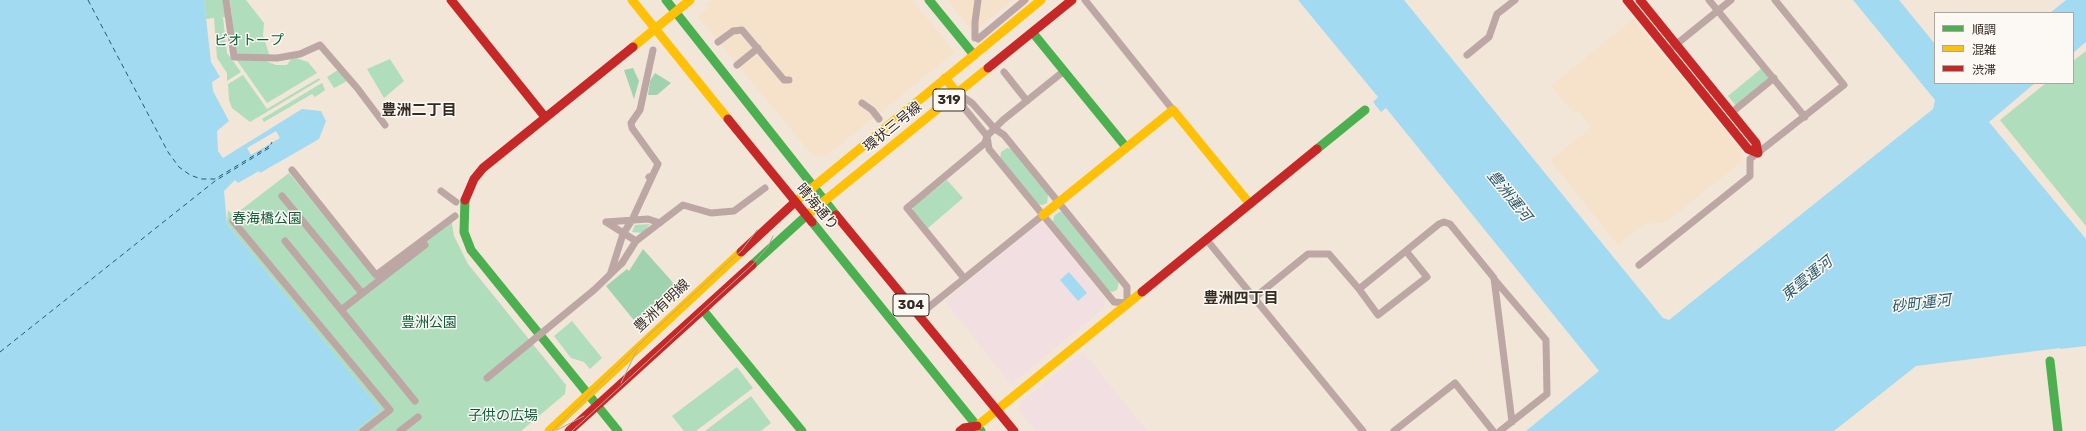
<!DOCTYPE html>
<meta charset="utf-8">
<style>
body{margin:0}
#map{position:relative;width:2086px;height:431px;overflow:hidden;background:#f2e6d8;font-family:Rubik,"Noto Sans JP",sans-serif}
canvas{display:block}
.legend{position:absolute;left:1934px;top:12px;width:140px;height:72px;box-sizing:border-box;background:#fcf8f3;border:1px solid #aca6a0;margin:0;padding:5px 7px;list-style:none;font-size:12px;color:#342c23}
.legend li{display:flex;align-items:center;gap:8px;height:20px}
.legend b{width:20px;border:1px solid #aca6a0}
</style>
<div id="map">
<canvas width="2086" height="431"></canvas>
<ul class="legend">
<li><b style="height:5px;background:#4caf50"></b>順調</li>
<li><b style="height:5px;background:#ffc107"></b>混雑</li>
<li><b style="height:5px;background:#c62828"></b>渋滞</li>
</ul>
</div>
<script>
const c = document.querySelector('canvas').getContext('2d');
c.lineJoin = 'round';
function paint(path, color) {
  c.fillStyle = color;
  c.fill(path, 'evenodd');
}
function toPath(rows) {
  const path = new Path2D();
  for (const r of rows) {
    path.moveTo(r[0], r[1]);
    for (let i = 2; i < r.length; i += 2) path.lineTo(r[i], r[i + 1]);
  }
  return path;
}
function stroke(path, color, width, dash) {
  c.strokeStyle = color;
  c.lineWidth = width;
  c.lineCap = dash ? 'butt' : 'round';
  c.setLineDash(dash || []);
  c.stroke(path);
}
function write(font, color, halo, rows, align = 'center') {
  c.font = font + ' Rubik,"Noto Sans JP",sans-serif';
  c.lineWidth = 3;
  c.setLineDash([]);
  c.textBaseline = 'middle';
  c.strokeStyle = halo;
  c.fillStyle = color;
  for (const [text, x, y, turn = 0] of rows) {
    c.save();
    c.translate(x, y);
    c.rotate((+turn || 0) * Math.PI / 180);
    c.textAlign = isNaN(turn) ? turn : align;
    if (halo) c.strokeText(text, 0, 0);
    c.fillText(text, 0, 0);
    c.restore();
  }
}
paint(toPath([
 [712,0,912,0,955,52,825,157,813,156,698,17,709,8,707,4],
 [947,0,1013,0,973,32],
 [1633,19,1742,152,1742,161,1666,222,1644,224,1618,245,1550,160,1591,128,1578,111,1572,111,1551,86]
]), '#f6e2ca');
paint(toPath([
 [1040,222,1044,223,1105,299,1104,308,1011,384,945,301],
 [1083,352,1147,431,1036,431,1020,412,1020,403]
]), '#f1dfe1');
paint(toPath([
 [204,0,229,0,231,16,220,18,223,18,227,53,241,72,227,81,227,73,217,58,214,18,206,19],
 [230,0,246,0,264,23,263,35,270,57,236,56],
 [2086,51,2086,226,2000,120,2046,83,2073,83,2073,61],
 [296,58,308,62,317,73,267,103,236,59,263,60,276,65,287,65,291,59],
 [390,59,404,81,384,98,367,69],
 [1762,68,1770,79,1736,106,1728,96],
 [338,70,347,81,334,88,327,77],
 [243,75,267,109,319,78,320,80,250,122,232,108,229,100,228,84],
 [322,83,325,90,315,97,312,94,264,122,262,119],
 [1007,148,1012,149,1048,194,1047,203,1042,205,1037,204,1000,158,1001,152],
 [289,173,376,279,451,218,454,236,468,264,566,385,565,394,521,431,355,431,381,410,227,224,228,210,233,216],
 [947,180,963,198,928,228,913,210,913,207],
 [1059,212,1062,212,1119,281,1117,290,1112,292,1108,290,1053,222,1054,216],
 [650,224,643,233,632,232,635,225],
 [572,321,602,358,590,369,584,362,571,358,554,336],
 [737,367,753,388,696,431,684,431,672,416],
 [751,396,771,423,761,431,705,431]
]), '#b0ddbb');
paint(toPath([
 [633,68,639,81,634,99,624,70],
 [655,73,671,83,657,95,648,95,650,81],
 [643,249,677,287,637,324,606,286,627,269,629,271]
]), '#a0d2af');
paint(toPath([
 [0,0,204,0,211,62,220,77,212,82,213,91,229,121,217,131,218,151,223,158,302,109,321,111,326,121,319,139,260,173,259,171,238,183,235,180,224,191,227,224,381,410,355,431,0,431],
 [1298,0,1404,0,1663,318,1669,320,1933,109,1935,100,1853,0,1899,0,1935,44,1935,83,2035,83,1989,122,2086,239,2086,346,2060,349,2060,348,1916,366,1834,431,1526,431,1599,371,1386,108,1381,112,1373,102,1378,97],
 [2066,0,2086,0,2086,42,2073,53,2073,13,2050,13],
 [1069,272,1087,293,1078,301,1060,280]
]), '#a2daf1');
paint(toPath([
 [276,131,280,138,251,155,247,148]
]), '#f2e6d8');
stroke(toPath([
 [88,0,168,152,179,167,190,175,201,179,215,179,268,147,270,144],
 [0,352,215,181,269,148,272,142]
]), '#2a596d', 1, [5, 4]);
stroke(toPath([
 [226,0,234,57,277,58,300,54,320,45,358,89,385,125],
 [1085,0,1173,110],
 [1709,0,1805,117],
 [975,38,975,22,978,0],
 [978,39,1025,0],
 [718,42,733,31,742,30,784,80,789,80],
 [1668,51,1731,0],
 [1467,55,1489,37,1497,14,1515,0],
 [737,65,758,48],
 [1004,72,1027,101],
 [957,93,972,103,995,129,1004,135,1127,287,1127,303,1114,302,989,149,987,136,965,109,957,93],
 [862,103,872,110,879,119],
 [1731,113,1774,78],
 [292,170,376,275,455,216],
 [651,179,658,164,632,128,631,123,640,110,653,50],
 [441,191,456,202],
 [282,196,362,293],
 [233,221,390,410,363,431],
 [606,222,648,219,660,223],
 [606,222,636,241],
 [1206,239,1363,431],
 [285,241,415,401],
 [622,263,636,241,683,205,711,213,734,211,765,188],
 [1639,265,1750,176,1750,159,1844,85,1775,0],
 [611,272,623,234,632,220,651,179,649,177],
 [964,278,907,208,985,143,987,136,1003,120,1064,71],
 [1494,279,1546,340,1547,394,1500,431],
 [1359,289,1378,315,1427,277,1406,251],
 [1254,298,1308,254,1329,254,1359,289,1439,224,1444,222,1450,224,1494,278,1512,422],
 [341,310,425,245],
 [919,315,1043,215],
 [400,431,418,417],
 [1394,431,1455,383,1493,431]
]), '#bca7a5', 7);
stroke(toPath([
 [666,0,836,215],
 [929,0,974,55],
 [1033,33,1126,147],
 [1317,149,1365,110],
 [465,200,464,232,471,250,618,431],
 [812,222,981,431],
 [752,265,807,215],
 [703,310,802,431],
 [2050,361,2058,431]
]), '#4caf50', 9);
stroke(toPath([
 [632,0,728,119],
 [633,47,690,0],
 [945,78,957,93],
 [795,202,1041,0],
 [807,215,988,68],
 [1043,215,1173,110,1250,204],
 [549,431,741,252],
 [974,431,977,426,1142,292]
]), '#ffc107', 9);
stroke(toPath([
 [451,0,545,117],
 [1627,0,1748,149,1758,153],
 [1640,0,1756,143,1758,153],
 [988,68,1072,0],
 [728,119,812,222],
 [465,200,474,179,483,168,633,47],
 [836,215,1014,431],
 [741,252,795,202],
 [1142,292,1317,149],
 [569,431,752,265],
 [960,431,964,428,977,426]
]), '#c62828', 9);
stroke(toPath([
 [621,383,637,350],
 [557,430,584,416],
 [552,431,648,336,742,250,757,230],
 [572,431,753,264,768,247,773,236]
]), '#b6a7a2', 1);
stroke(toPath([
 [487,378,594,290,622,263]
]), '#bca7a5', 7);
for (const [x, y, w] of [
 [949,100,32],
 [911,305,36]
]) {
  const box = new Path2D();
  box.roundRect(x - w / 2, y - 11, w, 22, 3);
  c.fillStyle = '#fcf8f3';
  c.fill(box);
  stroke(box, '#342c23', 1);
}
write('bold 13px', '#342c23', null, [
 ["319",949,100],
 ["304",911,305]
]);
write('14px', '#0e5d3a', '#fcf8f3', [
 ["ビオトープ",249,41],
 ["春海橋公園",267,219],
 ["豊洲公園",429,323],
 ["子供の広場",503,416]
]);
write('14px', '#342c23', '#fcf8f3', [
 ["環状三号線",893,127,-39],
 ["晴海通り",817,207,50],
 ["豊洲有明線",662,306,-43]
]);
write('bold 15px', '#342c23', '#fcf8f3', [
 ["豊洲二丁目",419,111],
 ["豊洲四丁目",1241,299]
]);
write('italic 15px', '#2a596d', '#fcf8f3', [
 ["豊洲運河",1509,196,51],
 ["東雲運河",1807,279,-39],
 ["砂町運河",1921,304,-7]
]);
</script>
